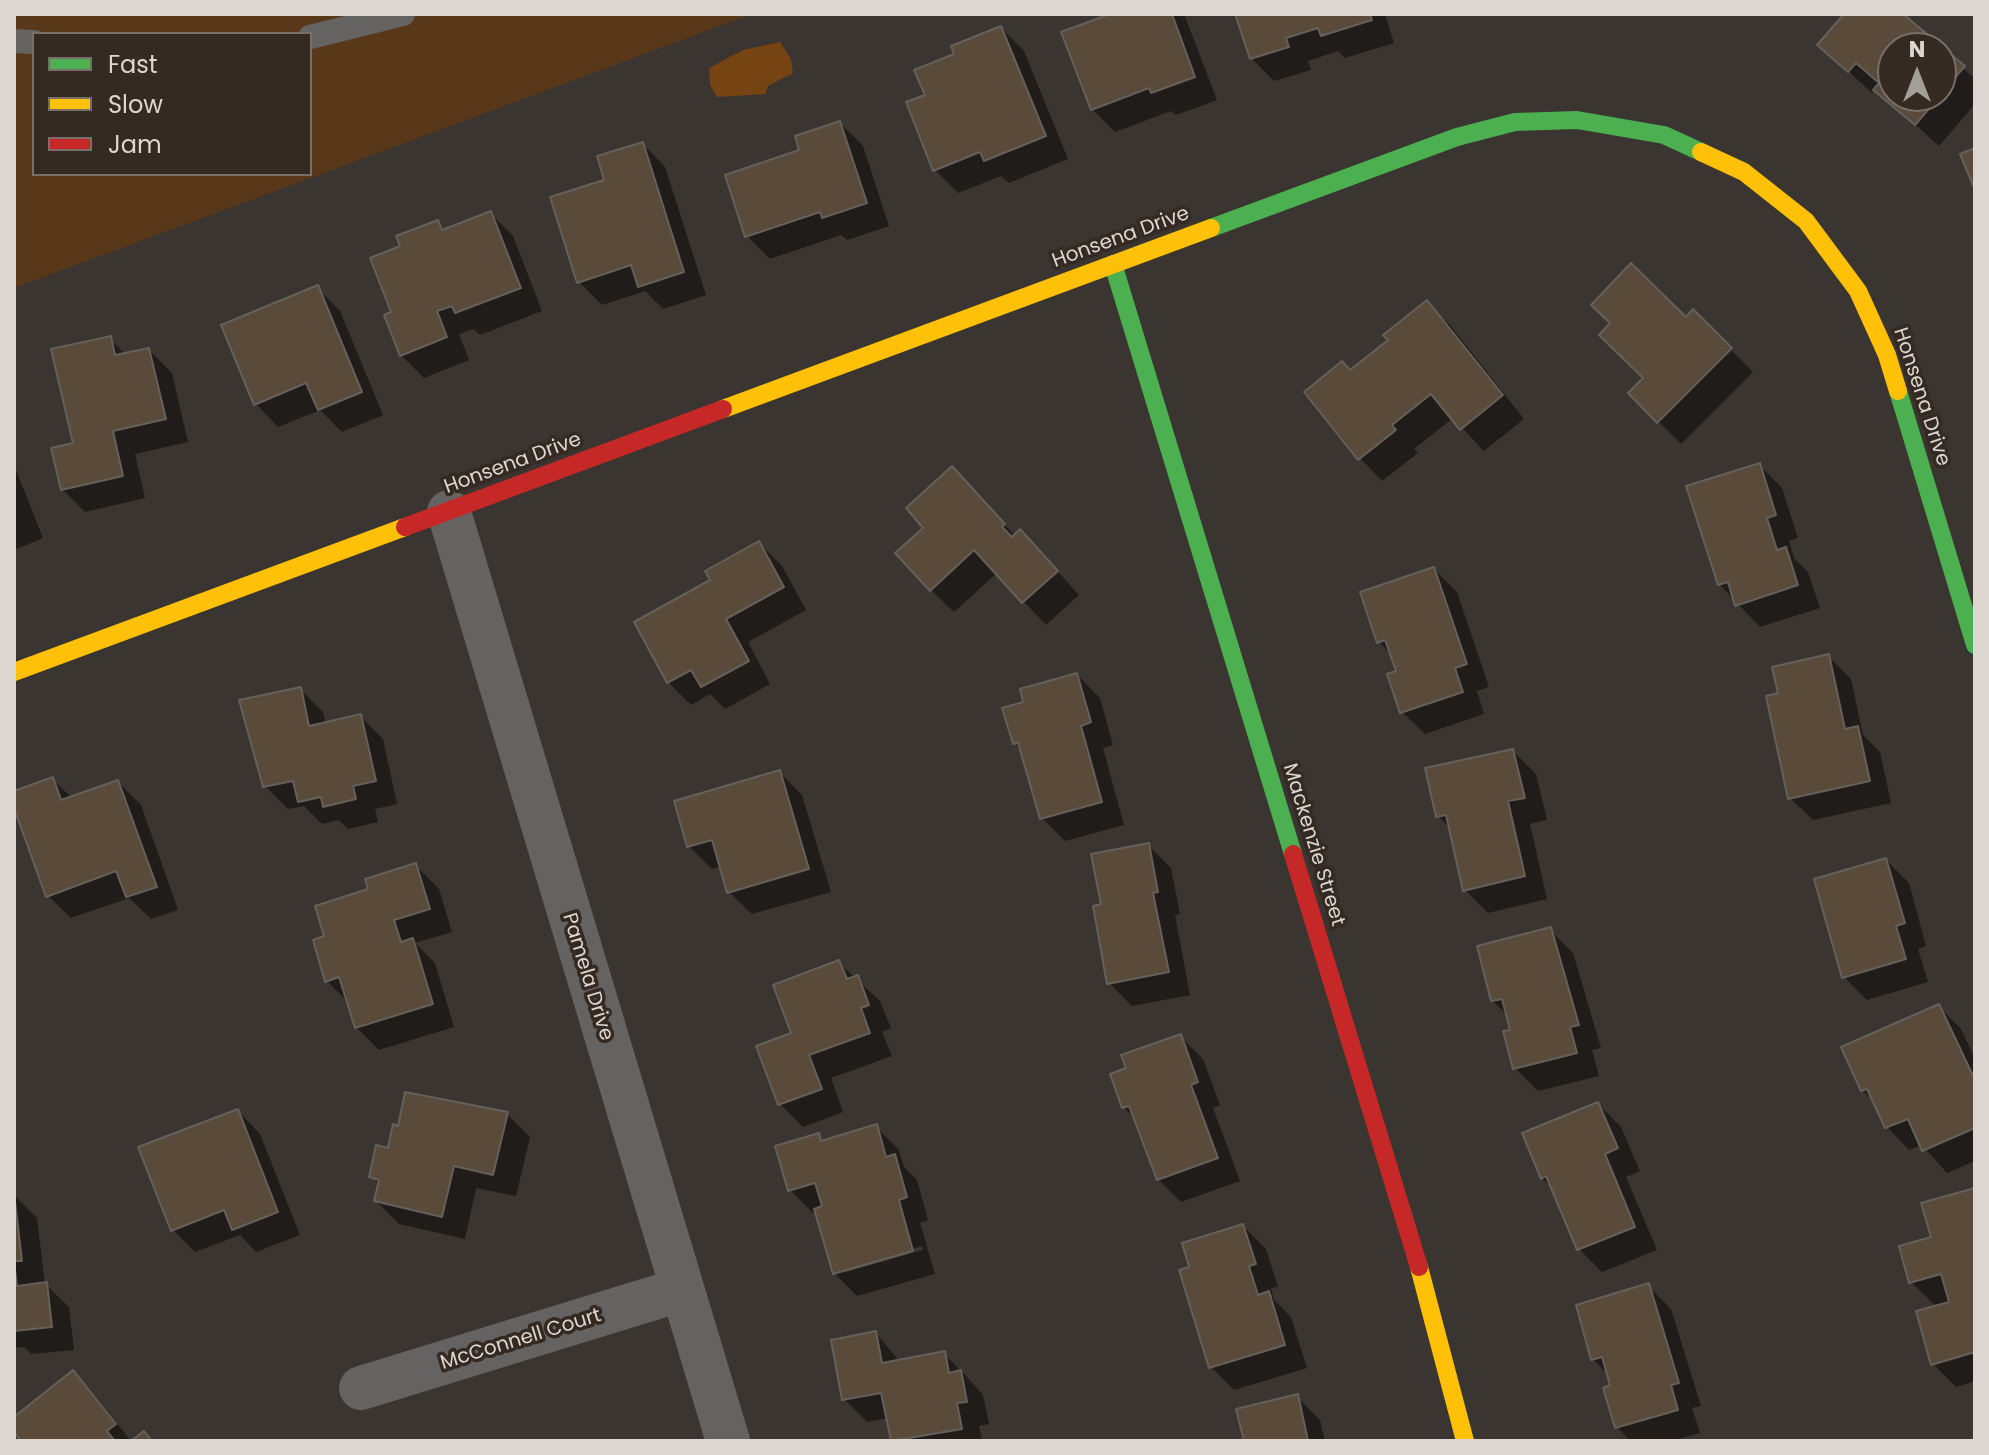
<!DOCTYPE html>
<style>
body{margin:0}
#map{position:relative;width:1989px;height:1455px;overflow:hidden;background:#3a3530;font-family:Poppins,sans-serif}
canvas{display:block}
.frame{position:absolute;inset:0;border:16px solid #ddd6d1;pointer-events:none}
.legend{position:absolute;left:32px;top:32px;width:280px;height:144px;box-sizing:border-box;background:#342a22;border:2px solid #786f68;margin:0;padding:10px 14px;list-style:none;font-size:24px;color:#ddd6d1}
.legend li{display:flex;align-items:center;gap:16px;height:40px}
.legend b{width:40px;border:2px solid #786f68}
.north{position:absolute;left:1877px;top:32px;width:80px;height:80px;box-sizing:border-box;background:#342a22;border:2px solid #786f68;border-radius:50%;rotate:0deg;font-size:22px;font-weight:700;line-height:32px;text-align:center;color:#ddd6d1}
.north::after{content:'';display:block;margin:auto;width:28px;height:36px;background:#a49e99;clip-path:polygon(50% 0,100% 100%,50% 72%,0 100%)}
</style>
<div id="map">
<canvas width="1989" height="1455"></canvas>
<div class="frame"></div>
<ul class="legend">
<li><b style="height:10px;background:#4caf50"></b>Fast</li>
<li><b style="height:10px;background:#ffc107"></b>Slow</li>
<li><b style="height:10px;background:#c62828"></b>Jam</li>
</ul>
<div class="north">N</div>
</div>
<script>
const c = document.querySelector('canvas').getContext('2d');
c.lineJoin = 'round';
function paint(path, color) {
  c.fillStyle = color;
  c.fill(path, 'evenodd');
}
function toPath(rows) {
  const path = new Path2D();
  for (const r of rows) {
    path.moveTo(r[0], r[1]);
    for (let i = 2; i < r.length; i += 2) path.lineTo(r[i], r[i + 1]);
  }
  return path;
}
function stroke(path, color, width, dash) {
  c.strokeStyle = color;
  c.lineWidth = width;
  c.lineCap = dash ? 'butt' : 'round';
  c.setLineDash(dash || []);
  c.stroke(path);
}
function write(font, color, halo, rows, align = 'center') {
  c.font = font + ' Poppins,sans-serif';
  c.lineWidth = 7;
  c.setLineDash([]);
  c.textBaseline = 'middle';
  c.strokeStyle = halo;
  c.fillStyle = color;
  for (const [text, x, y, turn = 0] of rows) {
    c.save();
    c.translate(x, y);
    c.rotate((+turn || 0) * Math.PI / 180);
    c.textAlign = isNaN(turn) ? turn : align;
    if (halo) c.strokeText(text, 0, 0);
    c.fillText(text, 0, 0);
    c.restore();
  }
}
paint(toPath([
 [14,14,752,14,14,288],
 [34,34,310,34,310,174,34,174]
]), '#593819');
paint(toPath([
 [780,42,791,59,793,73,768,86,765,94,717,97,710,85,709,68,743,50]
]), '#754412');
paint(toPath([
 [1116,14,1184,14,1217,100,1176,115,1171,111,1115,132,1092,109],
 [1238,14,1385,14,1394,43,1345,58,1338,51,1308,61,1311,70,1274,81,1251,58],
 [1846,14,1900,14,1940,48,1893,48,1893,96,1941,96,1941,49,1975,79,1975,104,1939,146,1876,89,1872,93,1820,45],
 [1001,28,1024,51,1068,159,1009,183,1001,176,958,193,935,170,927,96,957,55],
 [840,123,863,146,889,226,847,240,841,235,770,259,747,236,802,151],
 [643,144,665,167,706,295,663,309,645,291,602,305,579,282,607,181],
 [490,213,513,236,542,311,480,335,474,329,459,334,469,360,424,378,401,355,393,313,437,222,446,231],
 [317,288,340,311,383,415,342,432,320,410,278,427,256,404],
 [1427,303,1450,325,1524,419,1484,451,1453,418,1414,449,1418,453,1382,481,1360,458,1350,372,1391,340],
 [1693,312,1753,372,1681,444,1630,393],
 [110,339,126,355,149,350,172,373,188,442,135,454,145,498,85,512,62,489],
 [14,465,43,538,14,550],
 [1759,465,1782,488,1798,538,1789,541,1794,558,1808,572,1820,608,1760,627,1719,584],
 [974,492,1016,537,1043,555,1079,595,1046,625,997,573,954,612,931,590],
 [759,543,782,566,806,610,748,642,770,684,725,709,710,694,691,705,668,682,713,580],
 [1434,569,1457,592,1489,687,1477,691,1484,714,1425,734,1402,712,1398,673,1392,655,1379,642],
 [1828,656,1851,679,1863,735,1880,752,1891,803,1813,820,1790,798,1780,695],
 [1077,675,1100,698,1113,745,1103,748,1124,825,1065,841,1042,818,1023,752,1014,743,1026,703],
 [300,689,323,712,326,724,360,716,383,739,397,804,375,809,378,822,348,829,339,820,322,824,304,806,288,809,265,786],
 [1513,751,1536,774,1547,820,1530,824,1547,899,1488,913,1465,890,1451,829,1438,816],
 [779,772,802,795,831,892,752,914,729,892,722,866,712,869,689,846],
 [52,779,72,798,118,782,141,805,178,910,151,919,129,898,71,918,48,896,14,802,14,793],
 [1148,845,1171,868,1180,914,1175,915,1190,995,1132,1006,1109,983,1103,905],
 [1886,860,1909,883,1926,946,1918,949,1928,982,1867,1000,1844,977],
 [416,866,439,889,452,932,415,943,435,963,454,1027,379,1050,356,1027,349,1003,327,981,326,938,370,891],
 [1550,930,1573,953,1601,1048,1592,1050,1599,1076,1538,1091,1515,1068,1508,1016,1492,1000],
 [838,962,880,1001,891,1028,882,1032,892,1056,831,1078,843,1112,803,1127,780,1104,793,1034],
 [1938,1006,1961,1029,1975,1059,1975,1161,1947,1173,1922,1145,1909,1150,1887,1127,1876,1103,1862,1090],
 [1180,1036,1203,1059,1220,1105,1213,1108,1240,1181,1181,1202,1158,1179,1137,1120,1123,1107,1129,1070],
 [1598,1104,1621,1127,1640,1171,1626,1177,1657,1250,1602,1272,1579,1249,1554,1189,1542,1178],
 [238,1111,260,1134,300,1235,256,1252,240,1235,195,1252,173,1230],
 [507,1114,530,1137,516,1196,476,1188,465,1239,399,1224,376,1201,380,1185,371,1176,389,1150],
 [876,1127,899,1150,904,1167,917,1180,928,1220,920,1223,935,1274,857,1296,834,1273,817,1212,813,1213,790,1190,818,1136,824,1142],
 [922,1246,923,1250,846,1272,846,1268],
 [1975,1190,1975,1381,1956,1387,1933,1364,1937,1307,1911,1282,1933,1239],
 [14,1195,37,1218,45,1284,69,1307,74,1350,31,1354,24,1347,14,1348],
 [1243,1226,1266,1249,1278,1287,1271,1288,1274,1300,1291,1317,1307,1368,1234,1390,1211,1367],
 [1648,1286,1671,1309,1701,1406,1692,1408,1700,1433,1671,1441,1630,1441,1617,1427,1609,1376,1593,1359],
 [876,1333,900,1362,944,1354,967,1377,983,1395,989,1424,979,1426,982,1441,893,1441,888,1418,867,1422,844,1399],
 [72,1373,95,1396,131,1441,23,1441,14,1429,14,1419],
 [1297,1397,1320,1420,1325,1441,1246,1441]
]), '#0007');
const building = toPath([
 [1110,14,1172,14,1195,77,1151,93,1149,88,1091,110,1061,32,1110,14],
 [1235,14,1370,14,1372,20,1321,36,1318,28,1286,38,1289,47,1250,59,1235,14],
 [1844,14,1903,14,1965,66,1941,94,1941,48,1893,48,1893,96,1940,96,1915,125,1873,90,1879,83,1856,63,1848,72,1817,45,1844,14],
 [1001,26,1046,136,984,161,980,152,933,171,906,102,925,95,914,70,954,54,951,46,1001,26],
 [840,121,867,203,822,218,820,212,745,237,725,175,799,150,795,136,840,121],
 [643,142,684,272,638,287,631,265,577,283,550,197,604,180,597,156,643,142],
 [1975,148,1975,190,1960,154,1975,148],
 [491,211,521,288,455,313,452,306,437,311,447,337,400,356,384,315,391,312,370,258,400,246,396,236,438,220,442,230,491,211],
 [1631,263,1686,317,1693,309,1732,348,1657,423,1628,393,1643,378,1599,335,1610,323,1591,305,1631,263],
 [318,285,362,392,318,410,306,383,254,405,221,325,318,285],
 [1427,300,1503,395,1460,430,1431,394,1392,425,1396,430,1358,460,1304,392,1342,361,1350,370,1388,340,1383,335,1427,300],
 [111,336,115,355,149,348,166,419,113,431,123,476,61,490,51,448,73,443,51,349,111,336],
 [1760,463,1776,515,1767,518,1777,550,1786,547,1798,585,1735,606,1728,582,1718,585,1686,486,1760,463],
 [952,466,1005,524,1002,527,1012,537,1020,529,1058,571,1022,603,974,550,930,591,895,553,923,528,906,508,952,466],
 [759,541,784,587,726,619,749,661,701,687,691,670,667,683,634,622,710,580,705,571,759,541],
 [1434,567,1467,664,1455,668,1463,692,1400,713,1387,674,1396,671,1385,640,1377,643,1360,592,1434,567],
 [1829,654,1845,729,1858,726,1870,781,1788,799,1766,696,1778,693,1772,667,1829,654],
 [1077,673,1091,722,1081,726,1102,802,1040,819,1018,743,1013,744,1002,708,1023,702,1020,689,1077,673],
 [301,687,309,726,361,714,376,781,353,786,356,799,323,807,321,797,298,802,293,781,263,787,239,700,301,687],
 [1513,749,1525,798,1508,801,1525,876,1463,891,1446,815,1436,817,1425,768,1513,749],
 [780,770,809,869,727,893,712,840,687,847,674,801,780,770],
 [53,777,61,800,118,780,157,887,126,897,116,871,46,897,14,808,14,791,53,777],
 [1149,843,1158,892,1153,893,1169,972,1107,984,1093,906,1101,904,1091,854,1149,843],
 [1886,858,1905,923,1896,926,1906,959,1842,978,1814,879,1886,858],
 [416,863,430,909,394,920,401,942,413,938,433,1004,355,1028,339,977,325,982,313,940,324,936,315,906,368,889,365,879,416,863],
 [1551,927,1579,1025,1570,1027,1577,1053,1513,1069,1503,1031,1510,1030,1502,999,1491,1001,1477,946,1551,927],
 [839,960,847,979,858,975,869,1005,861,1008,870,1033,809,1055,822,1089,778,1105,756,1046,791,1033,773,985,839,960],
 [1939,1004,1975,1080,1975,1128,1922,1151,1908,1119,1885,1128,1867,1089,1861,1091,1841,1047,1939,1004],
 [1181,1034,1198,1082,1191,1085,1218,1158,1157,1180,1129,1106,1122,1108,1110,1074,1126,1068,1121,1055,1181,1034],
 [405,1092,508,1112,493,1175,454,1166,442,1217,374,1201,379,1180,369,1177,376,1145,388,1148,393,1124,398,1126,405,1092],
 [1598,1102,1618,1148,1605,1154,1635,1227,1577,1250,1546,1176,1541,1179,1522,1133,1598,1102],
 [238,1109,278,1212,232,1230,224,1210,171,1231,138,1147,238,1109],
 [877,1124,886,1157,895,1154,907,1197,899,1200,913,1251,833,1274,814,1209,822,1206,815,1183,788,1191,775,1146,819,1133,821,1141,877,1124],
 [1975,1188,1975,1352,1931,1365,1916,1311,1949,1302,1941,1274,1909,1283,1899,1246,1931,1237,1921,1203,1975,1188],
 [14,1193,22,1261,14,1261,17,1286,47,1282,52,1327,14,1331,14,1193],
 [1243,1224,1256,1264,1249,1266,1258,1295,1269,1291,1285,1345,1209,1368,1179,1270,1189,1267,1182,1243,1243,1224],
 [1649,1283,1679,1383,1671,1385,1678,1410,1615,1428,1603,1388,1610,1385,1602,1357,1591,1360,1576,1305,1649,1283],
 [876,1331,882,1363,945,1351,949,1373,961,1370,967,1402,957,1403,962,1429,891,1441,881,1393,842,1400,831,1340,876,1331],
 [73,1370,116,1424,107,1431,115,1441,21,1441,14,1432,14,1417,73,1370],
 [1298,1394,1308,1441,1244,1441,1236,1409,1298,1394],
 [144,1431,152,1441,131,1441,144,1431]
]);
paint(building, '#5a4a39');
stroke(building, '#64605c', 2);
stroke(toPath([
 [310,37,403,14],
 [14,41,34,42]
]), '#656361', 24);
stroke(toPath([
 [449,512,728,1441],
 [361,1388,680,1290]
]), '#656361', 44);
stroke(toPath([
 [1211,228,1457,137,1515,122,1577,120,1664,135,1701,152],
 [1113,264,1293,854],
 [1898,391,1975,645]
]), '#4caf50', 18);
stroke(toPath([
 [1701,152,1744,172,1806,221,1858,291,1887,355,1898,391],
 [723,409,1211,228],
 [14,672,405,527],
 [1419,1267,1465,1441]
]), '#ffc107', 18);
stroke(toPath([
 [405,527,723,409],
 [1293,854,1419,1267]
]), '#c62828', 18);
write('20px', '#ddd6d1', '#342a22', [
 ["Honsena Drive",1121,238,-20],
 ["Honsena Drive",1921,397,72],
 ["Honsena Drive",513,464,-20],
 ["Mackenzie Street",1313,845,73],
 ["Pamela Drive",587,977,73],
 ["McConnell Court",521,1340,-17]
]);
</script>
